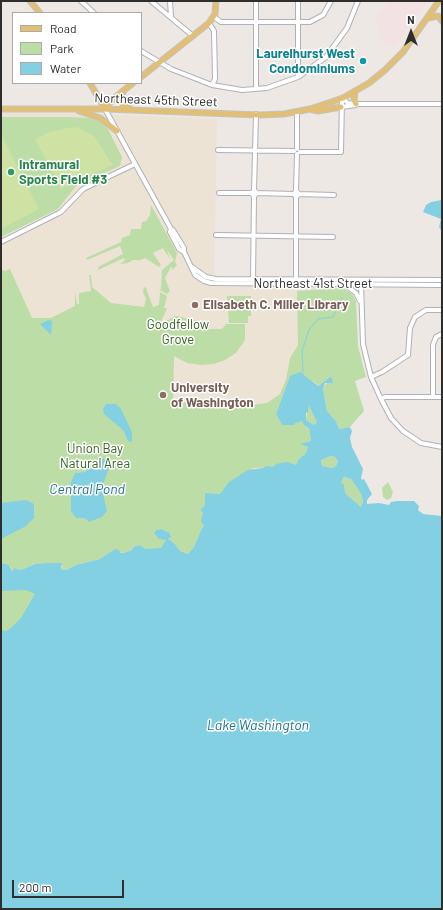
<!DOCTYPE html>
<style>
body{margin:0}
#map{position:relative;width:443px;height:910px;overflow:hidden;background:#ede8e3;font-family:Barlow,sans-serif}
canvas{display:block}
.frame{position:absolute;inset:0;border:2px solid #2e2e2e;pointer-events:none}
.legend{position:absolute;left:12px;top:12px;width:130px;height:72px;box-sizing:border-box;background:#fff;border:1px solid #ababab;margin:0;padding:5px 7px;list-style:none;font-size:12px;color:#2e2e2e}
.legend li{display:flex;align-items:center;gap:8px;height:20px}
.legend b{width:20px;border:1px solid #ababab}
.north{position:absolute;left:391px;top:12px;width:40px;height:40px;-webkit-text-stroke:3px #fff;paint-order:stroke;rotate:0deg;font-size:11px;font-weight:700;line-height:16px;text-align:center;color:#2e2e2e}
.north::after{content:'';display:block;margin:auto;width:14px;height:18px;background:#2e2e2e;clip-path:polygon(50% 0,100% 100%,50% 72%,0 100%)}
.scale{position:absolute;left:12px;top:880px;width:112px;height:18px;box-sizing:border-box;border:2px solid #2e2e2e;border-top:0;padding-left:5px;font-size:12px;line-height:14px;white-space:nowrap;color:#2e2e2e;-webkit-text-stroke:3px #fff;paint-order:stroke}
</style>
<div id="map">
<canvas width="443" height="910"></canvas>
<div class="frame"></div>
<ul class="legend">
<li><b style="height:5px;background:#e1bf74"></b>Road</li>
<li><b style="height:11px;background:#bddda6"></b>Park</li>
<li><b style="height:11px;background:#83d0e2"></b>Water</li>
</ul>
<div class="north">N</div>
<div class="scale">200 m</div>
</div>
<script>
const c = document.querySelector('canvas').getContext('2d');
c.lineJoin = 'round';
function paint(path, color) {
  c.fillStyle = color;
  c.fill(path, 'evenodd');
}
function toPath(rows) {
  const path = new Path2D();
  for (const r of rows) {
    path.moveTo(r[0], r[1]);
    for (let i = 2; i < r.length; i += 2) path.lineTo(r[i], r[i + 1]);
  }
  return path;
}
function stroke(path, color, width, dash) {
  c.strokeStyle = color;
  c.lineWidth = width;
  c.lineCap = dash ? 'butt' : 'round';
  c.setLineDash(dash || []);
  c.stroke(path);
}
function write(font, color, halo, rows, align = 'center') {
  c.font = font + ' Barlow,sans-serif';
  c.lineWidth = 3;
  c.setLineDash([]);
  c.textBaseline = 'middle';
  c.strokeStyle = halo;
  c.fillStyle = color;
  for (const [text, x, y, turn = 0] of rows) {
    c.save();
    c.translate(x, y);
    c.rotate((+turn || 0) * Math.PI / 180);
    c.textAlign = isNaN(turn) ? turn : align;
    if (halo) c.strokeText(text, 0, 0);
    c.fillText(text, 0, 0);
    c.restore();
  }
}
paint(toPath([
 [1,112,74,113,217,119,214,285,325,286,325,504,210,552,106,557,72,566,1,570]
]), '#ece3d5');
paint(toPath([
 [390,1,428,1,394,48,384,43,374,17]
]), '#f2e2e4');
paint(toPath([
 [1,117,67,117,90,118,99,121,108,129,122,157,120,166,76,186,58,209,1,237],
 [151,205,177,253,175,262,177,265,172,270,172,267,171,267,165,278,170,291,167,294,160,290,161,289,162,270,174,260,167,250,170,259,163,248,153,253,161,265,159,267,145,258,141,260,133,260,128,263,120,264,125,260,124,258,96,271,99,269,98,267,123,254,120,246,87,260,86,258,121,242,122,238,130,235,131,229,141,229,142,222,146,221,150,215],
 [1,269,5,271,10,269,32,318,51,318,75,306,75,292,77,304,79,304,79,293,91,291,89,275,91,275,92,287,111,303,144,307,146,299,143,292,144,287,146,288,153,307,159,305,160,292,167,296,164,308,167,308,160,324,176,316,196,320,195,329,222,329,226,324,245,324,245,340,236,353,225,360,214,364,201,365,187,363,174,356,173,400,176,402,240,402,241,406,267,403,280,394,286,380,290,358,298,345,297,291,341,288,345,289,352,294,356,301,358,346,366,377,355,381,364,411,350,427,339,429,336,421,327,411,323,389,330,377,320,386,310,380,290,376,276,414,282,425,302,420,304,425,309,428,311,441,301,444,309,447,306,453,298,460,296,465,276,464,274,467,254,468,234,479,220,494,205,493,205,505,200,510,203,513,202,518,204,526,201,530,194,547,188,554,180,551,174,543,168,539,171,535,170,533,161,529,156,530,166,540,163,546,159,549,145,549,139,545,135,546,128,552,120,553,116,549,100,559,76,565,66,570,61,569,63,566,58,563,47,563,35,564,21,570,15,568,12,572,10,570,11,567,1,563],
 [227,296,251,296,251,316,248,316,248,323,229,323],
 [308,406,310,406,316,416,317,422,314,425,306,420],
 [331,456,335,457,338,461,336,466,332,468,322,466,321,460],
 [344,477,351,479,361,494,363,501,361,507,345,493,341,482],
 [388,482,393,492,391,498,387,500,383,497,382,488],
 [30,587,38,596,14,631,1,631,1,589]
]), '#bddda6');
paint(toPath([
 [77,127,94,136,113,165,61,188,35,139,49,132,67,128],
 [1,134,39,209,1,229]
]), '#cde2a3');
paint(toPath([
 [442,200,442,230,441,230,439,227,441,219,423,212,426,205,431,202],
 [49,320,52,321,51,335,40,324],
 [300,372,314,383,319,386,330,377,332,378,333,383,325,383,323,389,327,411,336,421,339,429,350,427,352,431,350,438,352,447,363,469,361,478,362,480,364,479,372,494,367,500,367,504,379,503,389,505,391,502,397,501,414,501,419,506,418,510,423,514,442,516,442,909,1,909,1,630,6,631,11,628,21,618,35,594,26,590,1,591,1,563,9,565,12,572,14,568,21,570,35,564,47,563,62,563,61,569,66,570,76,565,100,559,115,549,119,550,120,553,123,553,130,551,135,546,140,545,145,549,161,548,166,540,159,539,154,533,156,530,161,529,170,533,171,537,168,539,174,543,180,551,188,554,194,547,201,530,204,526,201,521,203,513,200,510,205,505,205,493,220,494,229,482,248,470,263,468,266,466,273,467,276,464,287,462,296,465,298,460,306,453,308,447,300,444,311,441,309,428,304,425,302,421,295,423,294,425,282,425,276,414,290,376],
 [309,405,317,422,314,425,306,420,306,413,308,412],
 [331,456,335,457,338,461,336,466,332,468,322,466,321,460],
 [344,477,351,479,361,494,363,501,361,507,345,493,344,485,341,482],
 [106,404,116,404,121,409,132,432,132,442,128,441,124,431,104,414,103,409],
 [99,457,107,460,110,466,103,484,103,494,107,511,102,517,89,522,85,518,76,518,71,511,71,482,75,473,86,472,88,466,93,465],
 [26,500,34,504,34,518,26,526,1,539,1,503]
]), '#83d0e2');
stroke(toPath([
 [303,375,302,351,309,330,318,319,333,317,342,298]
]), '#83d0e2', 1);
const minor = toPath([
 [81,1,94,13],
 [151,1,193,36],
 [170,1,171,17],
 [256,1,256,89],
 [298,1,298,77],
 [214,17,221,22,310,22,323,15,331,1],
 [209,23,214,31,215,79,212,85],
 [141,51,171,69,212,85,242,90,267,88,298,77,326,57,347,28,358,1],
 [342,98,348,103,356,104,442,104],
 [341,107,356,105],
 [105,109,171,229,173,230,184,248,184,252],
 [297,149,297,112],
 [218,150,294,151],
 [300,152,341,152,342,98],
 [254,191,256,114],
 [296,191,297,154],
 [219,193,251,193],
 [257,193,255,191,251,193,254,196,257,193,294,194],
 [299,194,296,191,294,194,296,197,299,194,334,195],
 [171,229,170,232,179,249,184,252,195,275,204,281,211,283,442,285],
 [216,235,333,237],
 [1,242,61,212,83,189,135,164],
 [192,267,206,277,216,279,442,280],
 [253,282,254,196],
 [296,282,296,197],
 [361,283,363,344,371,377,381,399,391,418,403,431,421,443,442,447],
 [347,286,356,293,360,301],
 [371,377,382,372,408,355,410,328,415,317,426,310,442,310],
 [433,397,433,345,436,337,442,334],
 [381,399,385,397,442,397]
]);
const major = toPath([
 [30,1,40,13],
 [428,18,438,16,442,21],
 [141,77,209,23,215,14,216,1],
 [90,83,105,109],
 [355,91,354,100,356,104],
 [123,92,121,101,125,107,131,109],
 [1,109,105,109,259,115,284,114,310,109,343,98,369,83,385,70,403,52,439,1],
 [105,109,113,99,133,83],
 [313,110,318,111,341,107],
 [79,111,100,118,117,131]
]);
stroke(minor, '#afb1b8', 6);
stroke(major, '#c4c4c4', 7);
stroke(minor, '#fff', 4);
stroke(major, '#e1bf74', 5);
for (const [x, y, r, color] of [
 [363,61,4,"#0f9aa8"],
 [11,172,4,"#2e9e5b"],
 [195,305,4,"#8d6e63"],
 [163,395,4,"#8d6e63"]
]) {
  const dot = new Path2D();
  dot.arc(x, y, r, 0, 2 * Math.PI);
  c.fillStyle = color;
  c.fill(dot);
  stroke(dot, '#fff', 1.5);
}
write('bold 13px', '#0d838f', '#fff', [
 ["Laurelhurst West",355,54],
 ["Condominiums",355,69]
], 'right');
write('13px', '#2e2e2e', '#fff', [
 ["Northeast 45th Street",156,100,2],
 ["Northeast 41st Street",313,284]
]);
write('bold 13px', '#27864d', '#fff', [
 ["Intramural",19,165],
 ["Sports Field #3",19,180]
], 'left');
write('bold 13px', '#785e54', '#fff', [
 ["Elisabeth C. Miller Library",203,305],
 ["University",171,388],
 ["of Washington",171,403]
], 'left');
write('13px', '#376425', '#fff', [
 ["Goodfellow",178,325],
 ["Grove",178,340],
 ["Union Bay",95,449],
 ["Natural Area",95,464]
]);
write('italic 14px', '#1e7392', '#fff', [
 ["Central Pond",87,489],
 ["Lake Washington",258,725]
]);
</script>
